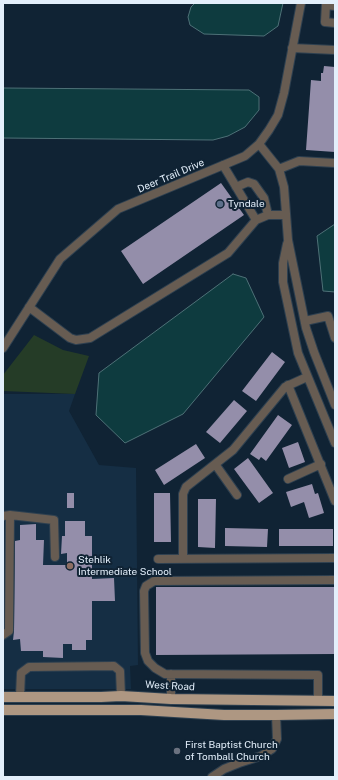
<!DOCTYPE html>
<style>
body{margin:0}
#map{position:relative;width:338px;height:780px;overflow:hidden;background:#102334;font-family:"Public Sans",sans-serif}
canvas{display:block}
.frame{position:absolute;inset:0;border:4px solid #e3effb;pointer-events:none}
</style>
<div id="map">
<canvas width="338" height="780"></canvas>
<div class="frame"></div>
</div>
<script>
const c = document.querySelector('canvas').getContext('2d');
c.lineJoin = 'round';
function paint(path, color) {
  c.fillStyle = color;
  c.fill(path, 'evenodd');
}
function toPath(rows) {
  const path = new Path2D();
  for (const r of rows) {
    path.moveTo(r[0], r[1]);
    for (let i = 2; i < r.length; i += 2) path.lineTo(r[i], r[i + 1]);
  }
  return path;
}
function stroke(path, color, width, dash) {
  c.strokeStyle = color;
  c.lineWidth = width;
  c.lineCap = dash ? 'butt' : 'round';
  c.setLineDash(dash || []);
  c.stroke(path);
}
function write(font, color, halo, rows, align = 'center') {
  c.font = font + ' "Public Sans",sans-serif';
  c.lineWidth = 4;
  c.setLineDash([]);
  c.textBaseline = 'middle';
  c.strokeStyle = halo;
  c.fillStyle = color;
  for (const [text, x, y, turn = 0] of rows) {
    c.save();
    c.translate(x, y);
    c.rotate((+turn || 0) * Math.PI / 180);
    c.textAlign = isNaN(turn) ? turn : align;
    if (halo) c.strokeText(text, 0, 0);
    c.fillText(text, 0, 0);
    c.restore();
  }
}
paint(toPath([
 [3,394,75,394,69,411,99,465,136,468,138,665,130,666,131,689,3,689]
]), '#152e44');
paint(toPath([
 [34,335,63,350,89,356,75,394,3,391,3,375]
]), '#253c27');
const water = toPath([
 [195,3,283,3,278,26,264,36,204,34,190,25,188,17,191,7,195,3],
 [3,88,249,90,259,97,259,110,245,127,228,136,213,140,3,138,3,88],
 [335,224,335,292,323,291,317,236,335,224],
 [233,274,246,278,264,317,183,414,125,443,96,415,99,373,233,274]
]);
paint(water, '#0e3b3f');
stroke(water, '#4e7177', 1);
paint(toPath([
 [324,66,335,67,335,152,306,150,311,80,321,81,321,73,323,73],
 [221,183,244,215,143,284,121,251],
 [272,352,285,362,256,401,242,391],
 [234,400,247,411,220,443,206,432],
 [278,415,292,425,266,461,261,457,259,460,250,454],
 [298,442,305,462,289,468,282,448],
 [196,444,205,458,164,485,155,470],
 [248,458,273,493,259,503,234,469],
 [312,484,315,494,318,493,324,513,309,518,304,502,291,507,286,492],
 [67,493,74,493,74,508,67,508],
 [154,493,170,493,171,542,154,542],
 [198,499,216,499,215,548,198,547],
 [65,521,85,521,85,536,92,536,92,579,114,578,115,601,92,601,92,640,86,640,86,650,72,650,72,644,63,644,63,658,43,657,43,651,21,651,20,639,13,640,14,631,15,541,20,540,20,525,36,524,36,540,44,540,43,565,67,565,67,553,61,554,62,536,65,536],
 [225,528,268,529,267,547,225,546],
 [279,529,333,529,333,546,279,546],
 [156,587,335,587,335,654,156,655]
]), '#948eaa');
const minor = toPath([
 [326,3,325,22,335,23],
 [326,5,335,6],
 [292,48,335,50],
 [259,144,279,169,284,187,288,240,306,328,314,352,335,405],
 [223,165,256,220],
 [279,169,299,161,335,163],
 [236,187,248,182,254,184,264,198,268,215],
 [287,244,283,263,283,282,298,353,335,443],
 [29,307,70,338,76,340,90,338,228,253,256,220,268,215,286,215],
 [305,321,328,316,335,338],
 [3,348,60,259,118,209,245,156,259,144,269,130,278,115,284,93,301,3],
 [288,385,335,501],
 [215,464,237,495],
 [288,479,321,464],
 [3,516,10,515,54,520,55,557],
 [158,559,335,558],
 [183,559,183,494,186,487,233,450,285,387,307,377],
 [3,635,9,631,10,515],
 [20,696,21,673,29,667,114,666,120,671,121,696],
 [171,699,171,674],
 [318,701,318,675,165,674,155,668,148,661,145,653,144,591,146,586,154,581,335,580],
 [212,777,224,769,239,763,261,756,272,749,277,739,276,715]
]);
const major = toPath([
 [3,697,101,697,121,696,171,699,335,701],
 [3,710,141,710,224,715,276,715,335,714]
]);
stroke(minor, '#2e4050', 10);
stroke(major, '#2e4050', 12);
stroke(minor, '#675c52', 8);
stroke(major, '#ae9782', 10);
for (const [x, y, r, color] of [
 [220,204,4,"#5c6f8a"],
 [70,566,4,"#8d6e63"],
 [177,751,4,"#6b7280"]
]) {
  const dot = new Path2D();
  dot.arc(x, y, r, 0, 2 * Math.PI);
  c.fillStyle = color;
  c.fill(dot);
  stroke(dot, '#102334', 1.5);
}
write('10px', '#e3effb', '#102334', [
 ["Deer Trail Drive",171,176,-23],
 ["West Road",170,686,3]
]);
write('10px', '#e3effb', '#102334', [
 ["Tyndale",228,204],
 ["Stehlik",78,560],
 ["Intermediate School",78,572],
 ["First Baptist Church",185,745],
 ["of Tomball Church",185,757]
], 'left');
</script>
